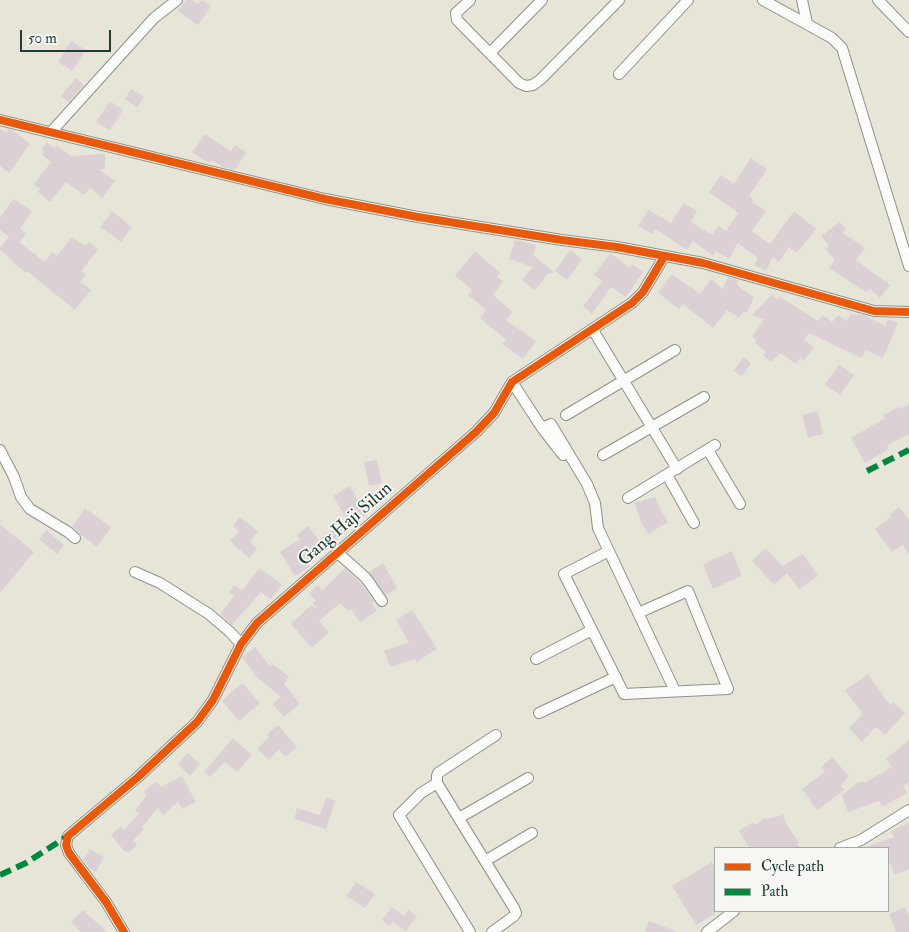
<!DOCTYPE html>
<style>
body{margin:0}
#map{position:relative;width:909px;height:932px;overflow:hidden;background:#e7e5d8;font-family:"IM FELL Double Pica",serif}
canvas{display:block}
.legend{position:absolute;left:714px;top:847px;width:175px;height:65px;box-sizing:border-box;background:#f6f6f2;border:1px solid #a0aca6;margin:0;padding:6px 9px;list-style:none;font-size:15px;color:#1f3d34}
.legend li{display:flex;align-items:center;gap:10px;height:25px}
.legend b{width:25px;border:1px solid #a0aca6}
.scale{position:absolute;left:20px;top:30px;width:91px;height:22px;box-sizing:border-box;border:2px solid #1f3d34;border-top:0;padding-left:6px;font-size:15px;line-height:18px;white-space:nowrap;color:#1f3d34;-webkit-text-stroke:4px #f6f6f2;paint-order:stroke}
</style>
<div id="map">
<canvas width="909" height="932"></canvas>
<ul class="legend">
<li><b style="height:6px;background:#e8590c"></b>Cycle path</li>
<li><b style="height:6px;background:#00873e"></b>Path</li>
</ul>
<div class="scale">50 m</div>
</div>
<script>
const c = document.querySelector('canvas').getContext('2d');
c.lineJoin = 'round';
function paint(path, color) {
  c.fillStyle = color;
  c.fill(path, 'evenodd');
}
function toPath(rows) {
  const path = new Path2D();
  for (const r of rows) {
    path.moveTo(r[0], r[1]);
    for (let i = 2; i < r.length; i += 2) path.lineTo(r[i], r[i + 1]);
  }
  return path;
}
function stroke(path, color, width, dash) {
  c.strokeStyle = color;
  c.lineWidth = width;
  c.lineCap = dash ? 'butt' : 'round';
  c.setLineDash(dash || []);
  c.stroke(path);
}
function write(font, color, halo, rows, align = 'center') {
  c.font = font + ' "IM FELL Double Pica",serif';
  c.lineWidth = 4;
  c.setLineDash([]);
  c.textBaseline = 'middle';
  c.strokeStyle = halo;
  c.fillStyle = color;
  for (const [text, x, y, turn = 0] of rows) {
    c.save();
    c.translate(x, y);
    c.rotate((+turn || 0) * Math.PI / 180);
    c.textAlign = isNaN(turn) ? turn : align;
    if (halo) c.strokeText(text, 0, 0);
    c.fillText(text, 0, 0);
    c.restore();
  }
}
paint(toPath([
 [186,0,192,0,198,4,202,0,211,6,198,25,178,11],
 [71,41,86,50,72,71,58,62],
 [76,78,84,85,69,102,61,96],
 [131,89,144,97,137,108,125,99],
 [110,101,123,110,110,130,96,122],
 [0,129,6,133,9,129,12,130,30,144,9,173,0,166],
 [205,134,231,151,235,145,246,152,235,170,223,167,211,160,209,163,192,152],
 [47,142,54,148,57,145,71,156,105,154,105,169,99,169,115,181,102,198,90,188,84,195,66,182,50,202,38,192,40,189,34,184,51,162,42,155,44,152,41,150],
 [751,158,767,169,749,196,753,199,752,202,766,211,752,231,770,244,794,211,816,229,797,253,789,247,779,262,773,257,766,271,754,265,758,258,738,243,729,259,716,251,713,256,693,241,687,250,655,229,652,234,638,226,648,210,671,223,684,203,697,211,691,222,712,235,718,226,726,231,738,213,709,192,721,175,734,184],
 [13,199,32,211,20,229,26,234,19,242,45,262,52,252,57,256,72,237,86,246,89,242,98,249,81,271,86,275,80,282,91,290,75,310,28,272,26,273,12,262,13,261,0,250,0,248,9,237,0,230,0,218],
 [112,211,132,227,121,242,100,227],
 [840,222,846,229,842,232,865,248,856,260,890,285,880,298,870,289,868,292,862,290,829,268,835,260,825,249,829,246,821,236],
 [515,240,536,245,533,255,555,273,549,273,535,290,522,280,533,267,509,259],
 [570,250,582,259,567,280,555,271],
 [475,251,500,273,497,277,503,281,493,295,513,312,506,320,536,341,523,359,502,344,506,340,480,318,486,310,468,295,472,290,455,276],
 [610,253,630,268,632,264,643,272,626,297,611,287,592,314,583,306,602,281,594,275],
 [672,274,700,294,711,279,723,289,728,277,737,280,738,280,737,285,754,297,747,313,743,312,739,318,727,310,713,328,683,304,679,309,658,293],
 [772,294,778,300,780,297,818,321,823,315,832,322,838,315,847,321,851,313,857,315,858,314,866,316,885,326,888,319,898,323,883,358,866,350,861,358,809,333,804,340,814,347,804,361,800,358,796,364,780,353,771,362,763,355,766,352,755,343,757,341,752,337,764,319,752,315],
 [743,357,751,363,742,376,734,371],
 [839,364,854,375,840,395,825,385],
 [909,404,909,434,887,446,889,449,865,463,851,438,885,418,883,415,899,407,900,409],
 [818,411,823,434,808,438,802,415],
 [377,460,382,483,369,486,364,462],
 [350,486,367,515,350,525,333,496],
 [655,497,659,507,668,522,648,534,641,522,635,503],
 [899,507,909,519,909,556,903,544,892,552,875,529,892,516,890,515],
 [85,508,111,527,97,547,72,527],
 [239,517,258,531,250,542,257,549,249,558,230,541,239,531,233,526],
 [342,522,349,531,308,563,310,566,295,576,280,552,300,539,297,535,308,526,319,540],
 [0,524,34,552,0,593],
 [46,530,64,545,57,554,39,539],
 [766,548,782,566,803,554,818,576,799,589,787,573,774,585,752,561],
 [732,551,742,576,713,589,703,564],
 [383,563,397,588,386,595,369,572],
 [259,568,282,584,271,599,261,592,232,625,220,614,234,596,229,592,234,585,242,591],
 [345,568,361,583,374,602,372,603,377,611,360,622,351,609,348,611,340,603,319,621,329,632,312,648,291,624,311,605,318,610,313,603,316,601,309,593,318,585,322,591],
 [412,610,437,649,416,662,415,659,390,667,384,651,409,642,396,620],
 [255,647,270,666,272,663,289,677,284,684,300,704,284,717,273,704,281,697,253,674,254,673,242,657],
 [868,674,890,705,893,702,905,713,885,735,876,727,862,742,849,728,863,714,845,690],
 [242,683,260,703,239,721,222,701],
 [278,725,297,747,286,757,279,749,269,760,257,749,269,737,267,734],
 [233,738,252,755,237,772,225,762,210,777,204,772],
 [909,740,909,782,903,786,907,793,882,807,879,801,848,812,842,795,857,783,864,781,864,783,892,767,886,759],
 [188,753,200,764,190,776,178,764],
 [832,757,849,776,841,786,845,790,817,810,802,789,825,772,821,767],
 [182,776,196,802,182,809,178,802,163,815,158,808,142,827,144,829,133,841,137,845,129,852,125,852,111,835,121,826,124,830,139,814,135,810,147,795,144,792,156,781,161,787],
 [326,798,335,801,326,829,294,819,297,808,320,815],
 [784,815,785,822,799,843,797,844,800,848,749,848,739,831,753,822,755,825,764,818,765,819],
 [909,823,909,869,895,875,888,859,888,848,866,848,866,847,894,837,891,831],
 [90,849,104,857,96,872,89,868,83,860],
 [712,862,715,867,715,914,696,925,672,886],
 [356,882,375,894,365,908,346,896],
 [392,907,404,916,408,910,417,916,406,931,393,922,390,926,382,920],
 [905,907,909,916,909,932,896,932,889,914],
 [83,910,107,932,81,932,71,922],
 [649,921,676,931,676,932,645,932]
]), '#dbd1d4');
const minor = toPath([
 [470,0,456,13,457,20,519,83,526,86,533,85,541,79,619,0],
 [763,0,832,38,842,48,909,266],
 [802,0,807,23],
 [878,0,909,32],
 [490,53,542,0],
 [619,74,688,0],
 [0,120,325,199,418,217,562,240,617,247,703,263,874,311,909,312],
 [52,131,154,18,177,0],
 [593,330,677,469],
 [512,382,542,428,563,455],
 [566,415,675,350],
 [542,428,551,424,587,484,595,503,598,528,675,691],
 [0,450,14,477,21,497,30,509,68,532,75,538],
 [708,450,740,504],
 [603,455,704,397],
 [667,475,694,523],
 [628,498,715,445],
 [609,551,564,574,624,694,728,689,688,591,638,613],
 [338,553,366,578,382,601],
 [135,572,160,583,209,614,230,632,241,644],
 [536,659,592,630],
 [539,713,616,677],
 [437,783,514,908,516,913,514,916,492,932],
 [459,818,528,778],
 [840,848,861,840,909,810],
 [485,861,532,833],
 [124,932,106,902,69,853,66,845,68,836,138,777,197,722,213,700,241,644,257,623,476,432,494,413,512,382,632,303,643,292,664,257],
 [470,932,399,815,421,793,437,783,437,776,438,773,496,735],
 [707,932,734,911]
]);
stroke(minor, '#8e928a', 12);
stroke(minor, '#fbfbf9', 10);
stroke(toPath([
 [867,471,909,450],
 [0,875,26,863,68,836]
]), '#00873e', 6, [12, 6]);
stroke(toPath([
 [0,120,325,199,418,217,562,240,617,247,703,263,874,311,909,312],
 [124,932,106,902,69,853,66,845,68,836,138,777,197,722,213,700,241,644,257,623,476,432,494,413,512,382,632,303,643,292,664,257]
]), '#e8590c', 8);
write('18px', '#1f3d34', '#f6f6f2', [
 ["Gang Haji Silun",346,525,-41]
]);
</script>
